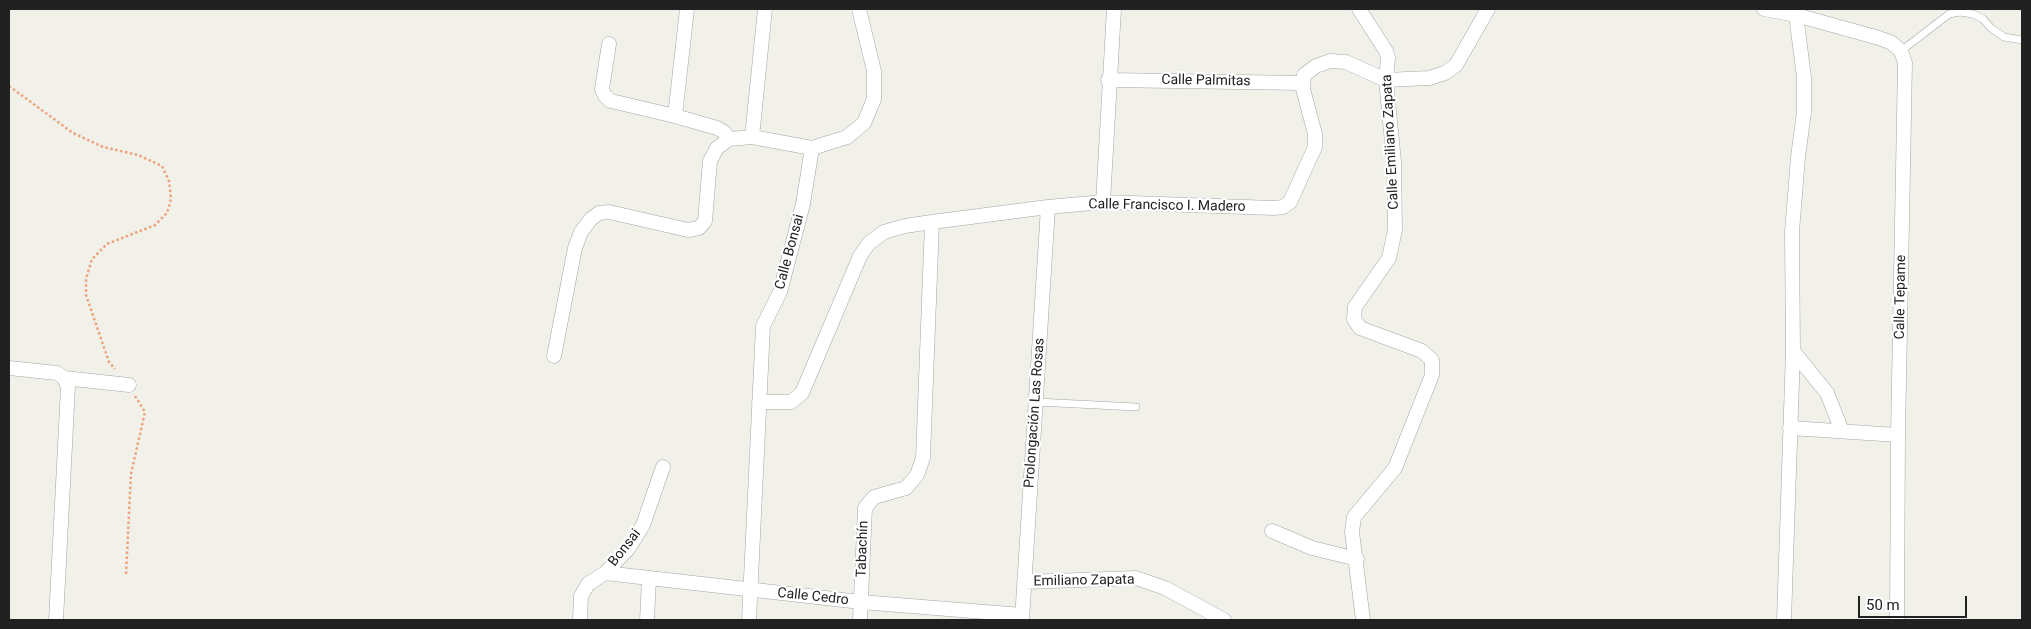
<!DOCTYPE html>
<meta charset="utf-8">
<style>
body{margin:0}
#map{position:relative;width:2031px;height:629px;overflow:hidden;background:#f1f0e9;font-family:Roboto,sans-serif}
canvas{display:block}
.frame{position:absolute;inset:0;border:10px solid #212121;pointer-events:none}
.scale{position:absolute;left:1858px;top:596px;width:109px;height:22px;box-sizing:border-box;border:2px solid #212121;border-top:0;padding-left:6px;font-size:15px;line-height:18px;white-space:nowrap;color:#212121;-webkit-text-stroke:4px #fff;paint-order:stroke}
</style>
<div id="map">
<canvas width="2031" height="629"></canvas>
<div class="frame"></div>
<div class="scale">50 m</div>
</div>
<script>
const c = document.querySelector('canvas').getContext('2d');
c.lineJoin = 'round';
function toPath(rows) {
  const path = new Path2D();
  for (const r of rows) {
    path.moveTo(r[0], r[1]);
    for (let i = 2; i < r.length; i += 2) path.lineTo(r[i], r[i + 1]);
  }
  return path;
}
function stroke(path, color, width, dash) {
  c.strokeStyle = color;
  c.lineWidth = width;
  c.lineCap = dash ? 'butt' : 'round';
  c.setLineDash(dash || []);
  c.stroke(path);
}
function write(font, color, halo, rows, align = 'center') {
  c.font = font + ' Roboto,sans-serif';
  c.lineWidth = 4.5;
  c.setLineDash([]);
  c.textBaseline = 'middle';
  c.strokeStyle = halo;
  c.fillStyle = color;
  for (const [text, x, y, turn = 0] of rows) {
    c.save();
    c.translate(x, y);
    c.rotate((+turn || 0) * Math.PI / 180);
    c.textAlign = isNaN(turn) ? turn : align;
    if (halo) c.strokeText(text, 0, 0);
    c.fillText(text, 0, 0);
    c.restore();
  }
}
const service = toPath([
 [1901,51,1949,14,1960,12,1973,14,1983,19,1991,28,2004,37,2022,40],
 [1037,402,1136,407]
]);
const minor = toPath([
 [1359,9,1386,51,1388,58,1386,80,1394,162,1395,230,1389,258,1355,307,1354,319,1360,328,1422,351,1432,360,1432,375,1395,468,1354,517,1352,532,1363,620],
 [1764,9,1796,15,1879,38,1892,43,1901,51,1905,63,1898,435,1897,620],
 [609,44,602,89,605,96,611,101,675,116,717,128,724,132,729,139],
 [1108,80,1303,83],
 [675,116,687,9],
 [752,137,765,9],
 [1103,202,1114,9],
 [1793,351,1827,393,1842,431],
 [554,356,575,248,581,232,591,219,599,213,609,212,688,230,699,228,705,221,710,161,717,148,729,139,752,137,812,148,847,137,864,123,874,99,874,71,859,9],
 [9,368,57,373,64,378,129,385],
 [759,402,791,402,802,393,860,256,869,243,884,232,905,226,932,222,1048,207,1103,202,1274,208,1283,207,1290,202,1315,147,1315,134,1303,89,1304,75,1316,66,1330,61,1346,62,1386,80,1429,78,1445,73,1456,65,1488,9],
 [1790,428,1898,435],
 [1272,531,1312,548,1357,559],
 [605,573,861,602,1022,615],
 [1024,582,1136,578,1165,588,1224,620],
 [56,620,68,387,64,378],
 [580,620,581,596,588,584,605,573,628,549,643,525,663,467],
 [647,620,649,579],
 [749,620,763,326,780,292,803,204,812,148],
 [860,620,865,508,874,497,906,488,917,475,923,458,932,222],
 [1022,620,1048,207],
 [1784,620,1793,351,1792,232,1798,157,1804,112,1804,77,1796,15]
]);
stroke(service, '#a5a5a5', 8);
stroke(minor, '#a5a5a5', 15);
stroke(toPath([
 [9,86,73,133,103,147,138,155,162,166,169,181,171,199,167,213,155,225,107,244,92,259,86,279,86,295,109,362,115,369],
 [126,574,131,474,145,412,135,396]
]), '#eda37d', 2.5, [2.5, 2.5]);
stroke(service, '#fff', 7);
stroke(minor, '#fff', 14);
write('14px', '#212121', '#fff', [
 ["Calle Palmitas",1206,81,1],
 ["Calle Emiliano Zapata",1391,142,-93],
 ["Calle Francisco I. Madero",1167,206,1],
 ["Calle Bonsai",790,252,-75],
 ["Calle Tepame",1901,297,-89],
 ["Prolongación Las Rosas",1035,413,-86],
 ["Bonsai",625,548,-52],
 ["Tabachín",863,549,-88],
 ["Emiliano Zapata",1084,581,-1],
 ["Calle Cedro",813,597,6]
]);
</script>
